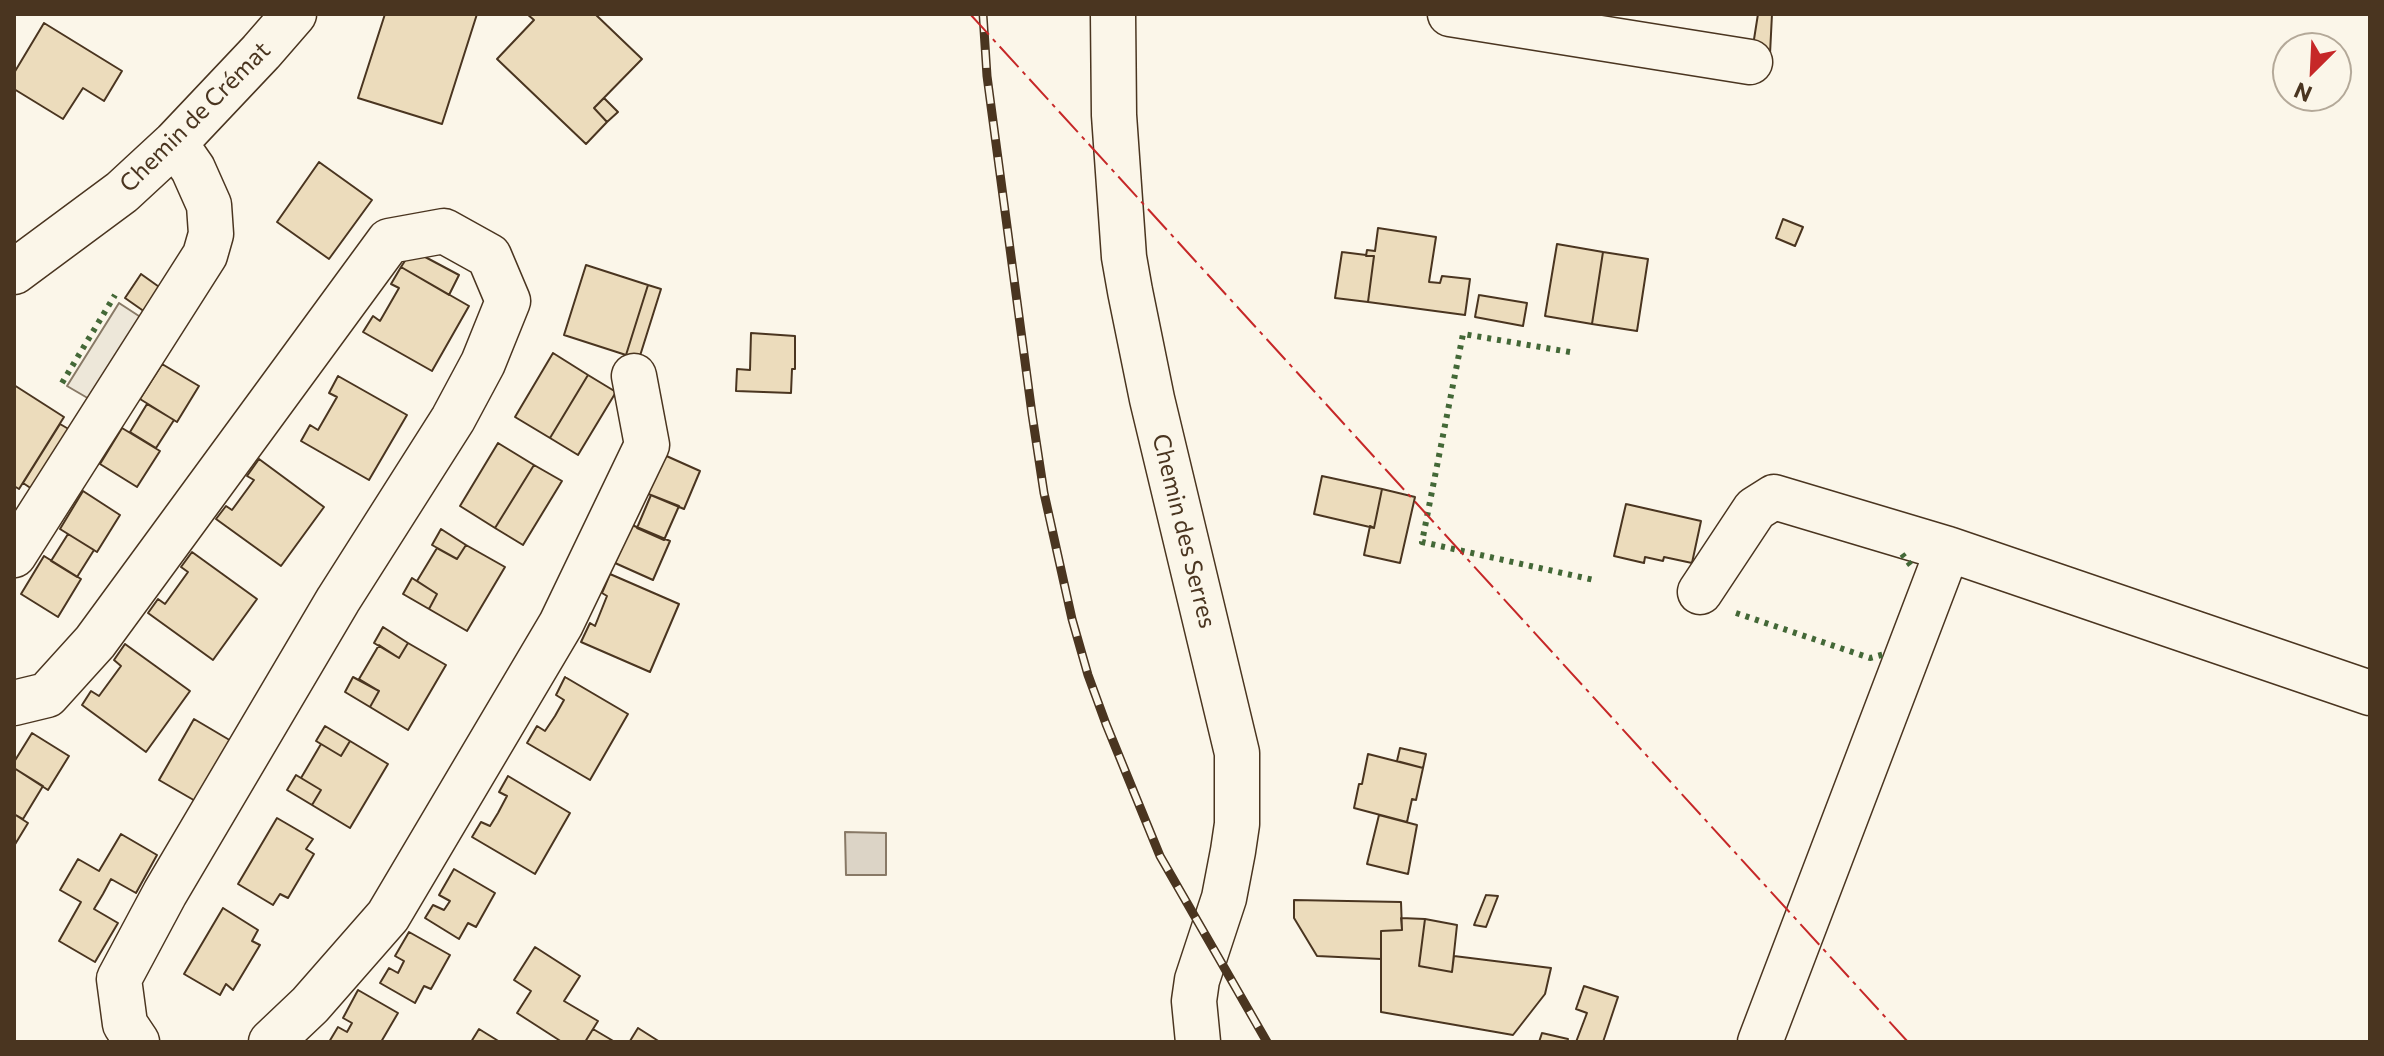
<!DOCTYPE html>
<meta charset="utf-8">
<style>
body{margin:0}
#map{position:relative;width:2384px;height:1056px;overflow:hidden;background:#fbf6e9;font-family:Commissioner,sans-serif}
canvas{display:block}
.frame{position:absolute;inset:0;border:16px solid #4a3520;pointer-events:none}
.north{position:absolute;left:2272px;top:32px;width:80px;height:80px;box-sizing:border-box;background:#fbf6e9;border:2px solid #b4a999;border-radius:50%;rotate:204deg;font-size:22px;font-weight:700;line-height:32px;text-align:center;color:#4a3520}
.north::after{content:'';display:block;margin:auto;width:28px;height:36px;background:#c62828;clip-path:polygon(50% 0,100% 100%,50% 72%,0 100%)}
</style>
<div id="map">
<canvas width="2384" height="1056"></canvas>
<div class="frame"></div>
<div class="north">N</div>
</div>
<script>
const c = document.querySelector('canvas').getContext('2d');
c.lineJoin = 'round';
function paint(path, color) {
  c.fillStyle = color;
  c.fill(path, 'evenodd');
}
function toPath(rows) {
  const path = new Path2D();
  for (const r of rows) {
    path.moveTo(r[0], r[1]);
    for (let i = 2; i < r.length; i += 2) path.lineTo(r[i], r[i + 1]);
  }
  return path;
}
function stroke(path, color, width, dash) {
  c.strokeStyle = color;
  c.lineWidth = width;
  c.lineCap = dash ? 'butt' : 'round';
  c.setLineDash(dash || []);
  c.stroke(path);
}
function write(font, color, halo, rows, align = 'center') {
  c.font = font + ' Commissioner,sans-serif';
  c.lineWidth = 6;
  c.setLineDash([]);
  c.textBaseline = 'middle';
  c.strokeStyle = halo;
  c.fillStyle = color;
  for (const [text, x, y, turn = 0] of rows) {
    c.save();
    c.translate(x, y);
    c.rotate((+turn || 0) * Math.PI / 180);
    c.textAlign = isNaN(turn) ? turn : align;
    if (halo) c.strokeText(text, 0, 0);
    c.fillText(text, 0, 0);
    c.restore();
  }
}
const parking = toPath([
 [119,303,142,318,91,400,67,386,119,303]
]);
paint(parking, '#ede7d9');
stroke(parking, '#887966', 2);
const water = toPath([
 [845,832,886,833,886,875,846,875,845,832]
]);
paint(water, '#dcd4c6');
stroke(water, '#887966', 2);
const building = toPath([
 [385,14,477,14,442,124,358,98,385,14],
 [527,14,595,14,642,59,594,108,607,122,586,144,497,59,534,20,527,14],
 [1758,14,1772,14,1770,54,1752,52,1758,14],
 [44,23,122,71,104,101,83,88,63,119,14,89,14,73,44,23],
 [604,98,618,112,607,122,594,108,604,98],
 [319,162,372,200,329,259,277,222,319,162],
 [1783,219,1803,227,1795,246,1776,238,1783,219],
 [1378,228,1436,237,1429,282,1440,283,1442,276,1470,279,1465,315,1368,302,1374,256,1366,256,1367,250,1375,251,1378,228],
 [1557,244,1603,252,1592,324,1545,316,1557,244],
 [412,250,459,275,449,295,401,267,412,250],
 [1342,252,1374,256,1368,302,1335,298,1342,252],
 [1603,252,1648,259,1637,331,1592,324,1603,252],
 [586,265,648,285,626,355,564,335,586,265],
 [401,267,469,306,432,371,363,332,373,316,380,321,399,288,391,284,401,267],
 [141,274,162,289,145,312,125,298,141,274],
 [648,285,661,289,639,359,626,355,648,285],
 [1479,295,1527,303,1523,326,1475,317,1479,295],
 [751,333,795,336,795,369,792,369,791,393,736,391,737,369,750,370,751,333],
 [553,353,588,375,550,438,515,417,553,353],
 [162,364,199,386,177,422,140,399,162,364],
 [588,375,616,392,578,455,550,438,588,375],
 [338,376,407,415,369,480,301,441,310,425,318,430,337,397,329,393,338,376],
 [14,385,64,417,19,489,14,486,14,385],
 [147,404,174,420,156,448,130,432,147,404],
 [60,424,72,431,35,491,23,483,60,424],
 [122,428,160,451,137,487,100,464,122,428],
 [498,443,534,465,495,528,460,506,498,443],
 [662,454,700,471,684,509,646,493,662,454],
 [259,459,324,507,281,566,216,519,226,506,232,510,254,480,247,476,259,459],
 [534,465,562,481,523,545,495,528,534,465],
 [1322,476,1382,489,1374,528,1314,514,1322,476],
 [1382,489,1415,497,1400,563,1364,555,1370,526,1374,528,1382,489],
 [83,491,120,515,97,552,60,529,83,491],
 [651,495,679,506,664,540,637,528,651,495],
 [1626,504,1701,521,1692,563,1664,557,1663,561,1645,557,1644,563,1614,556,1626,504],
 [632,525,670,541,653,580,615,563,632,525],
 [441,529,466,545,457,559,432,545,441,529],
 [68,534,94,550,77,577,51,561,68,534],
 [466,545,505,567,467,631,429,609,437,594,417,581,437,548,457,559,466,545],
 [192,552,257,599,213,660,148,613,158,599,165,604,188,572,181,567,192,552],
 [44,556,81,579,58,617,21,594,44,556],
 [610,574,679,604,650,672,581,642,590,623,595,626,607,596,602,593,610,574],
 [412,578,437,594,429,609,403,594,412,578],
 [383,627,408,643,399,658,374,643,383,627],
 [408,643,446,665,408,730,370,707,379,691,359,679,379,645,399,658,408,643],
 [125,644,190,691,146,752,82,705,91,691,99,696,121,666,114,660,125,644],
 [353,677,379,691,370,707,345,692,353,677],
 [565,677,628,714,590,780,527,743,537,726,545,731,555,716,564,700,556,695,565,677],
 [194,719,238,745,204,806,159,780,194,719],
 [325,726,350,741,341,756,316,741,325,726],
 [32,733,69,756,48,790,14,768,14,762,32,733],
 [350,741,388,764,350,828,312,805,321,790,301,778,321,744,341,756,350,741],
 [1400,748,1426,754,1423,768,1397,761,1400,748],
 [1368,754,1423,768,1416,800,1412,799,1407,822,1354,808,1359,784,1362,784,1368,754],
 [14,768,43,786,23,819,14,814,14,768],
 [296,775,321,790,312,805,287,790,296,775],
 [508,776,570,813,535,874,472,837,481,822,490,826,498,813,507,796,499,792,508,776],
 [14,814,28,823,14,846,14,814],
 [1379,815,1417,825,1408,874,1367,864,1379,815],
 [277,818,313,839,306,849,314,854,288,898,280,894,273,905,238,884,277,818],
 [121,834,157,855,136,893,111,879,103,894,94,909,118,923,95,962,59,941,81,902,60,890,78,859,99,871,121,834],
 [454,869,495,893,476,927,468,923,459,939,425,918,433,905,444,910,450,901,439,895,454,869],
 [1486,895,1498,896,1486,927,1474,925,1486,895],
 [1294,900,1401,902,1402,930,1381,931,1381,959,1317,956,1294,918,1294,900],
 [223,908,258,930,252,941,260,945,233,990,226,984,220,995,184,974,223,908],
 [1401,918,1425,919,1419,966,1452,972,1454,956,1551,968,1545,994,1513,1035,1381,1012,1381,931,1402,930,1401,918],
 [1425,919,1457,925,1452,972,1419,966,1425,919],
 [409,932,450,955,431,989,424,986,415,1003,380,983,389,968,398,973,404,961,395,956,409,932],
 [535,947,580,976,564,1001,598,1021,585,1042,562,1042,517,1013,531,991,514,980,535,947],
 [1584,986,1618,997,1603,1042,1576,1042,1587,1013,1576,1009,1584,986],
 [358,990,398,1013,381,1042,329,1042,338,1027,347,1032,352,1023,343,1018,358,990],
 [638,1028,660,1042,630,1041,638,1028],
 [479,1029,500,1042,471,1042,479,1029],
 [593,1029,615,1042,585,1042,593,1029],
 [1542,1033,1568,1039,1567,1042,1539,1042,1542,1033]
]);
paint(building, '#ecdcbc');
stroke(building, '#4a3520', 2);
const minor = toPath([
 [1113,14,1114,115,1124,257,1130,291,1152,399,1237,753,1237,824,1233,851,1224,898,1197,980,1194,1001,1198,1042],
 [1450,14,1750,62],
 [14,272,122,192,175,143,261,52,294,14],
 [14,555,205,255,211,234,209,205,193,169,175,143],
 [1700,592,1755,509,1774,497,1948,549,2370,693],
 [14,703,47,695,95,642,389,241,444,231,489,256,508,301,483,363,453,419,338,600,165,893,119,979,125,1024,137,1042],
 [271,1042,310,1005,388,916,561,624,647,445,634,376],
 [1760,1042,1948,549]
]);
stroke(minor, '#4a3520', 47);
stroke(minor, '#fbf6e9', 44);
const rail = toPath([
 [983,14,987,76,1032,414,1044,493,1072,619,1088,675,1106,724,1160,856,1267,1042]
]);
stroke(rail, '#4a3520', 9);
stroke(rail, '#fbf6e9', 6, [18]);
stroke(toPath([
 [1570,352,1463,334,1422,542,1594,580],
 [62,383,115,295],
 [1902,554,1912,567],
 [1736,613,1870,658,1885,654]
]), '#436837', 6, [4, 6]);
stroke(toPath([
 [970,14,1908,1042]
]), '#c62828', 2, [28, 6, 4, 6]);
write('24px', '#4a3520', '#fbf6e9', [
 ["Chemin de Crémat",195,117,-45],
 ["Chemin des Serres",1184,531,76]
]);
</script>
